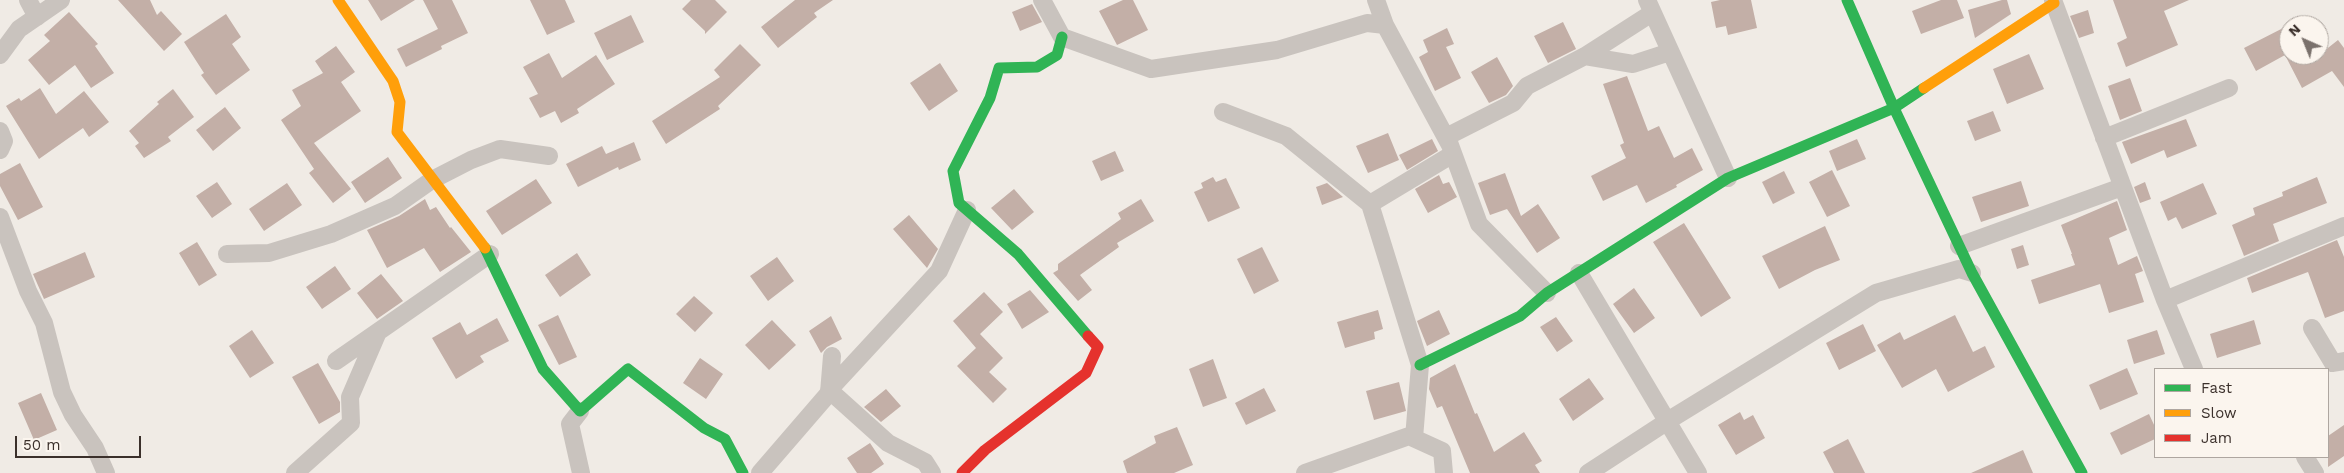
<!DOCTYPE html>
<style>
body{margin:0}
#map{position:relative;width:2344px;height:473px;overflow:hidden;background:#f0ebe5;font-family:"Work Sans",sans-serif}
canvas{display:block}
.legend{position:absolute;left:2154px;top:368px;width:175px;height:90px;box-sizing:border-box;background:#fbf5ee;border:1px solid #aea6a0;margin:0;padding:6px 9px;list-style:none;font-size:15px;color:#3b302b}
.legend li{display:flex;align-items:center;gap:10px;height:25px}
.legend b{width:25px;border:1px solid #aea6a0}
.north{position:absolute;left:2279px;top:15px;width:50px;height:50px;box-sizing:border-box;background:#fbf5ee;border:1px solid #aea6a0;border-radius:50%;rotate:316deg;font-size:14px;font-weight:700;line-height:20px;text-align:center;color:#3b302b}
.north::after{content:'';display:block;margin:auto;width:18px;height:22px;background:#7a716c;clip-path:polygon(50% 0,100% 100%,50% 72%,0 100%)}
.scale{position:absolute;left:15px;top:436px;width:126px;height:22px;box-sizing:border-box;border:2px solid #3b302b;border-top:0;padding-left:6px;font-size:15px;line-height:18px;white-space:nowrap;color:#3b302b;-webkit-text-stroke:4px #fbf5ee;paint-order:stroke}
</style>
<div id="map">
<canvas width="2344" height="473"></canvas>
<ul class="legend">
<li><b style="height:6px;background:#30b455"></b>Fast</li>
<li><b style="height:6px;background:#ff9f0a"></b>Slow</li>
<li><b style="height:6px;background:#e5322d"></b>Jam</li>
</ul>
<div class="north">N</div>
<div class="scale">50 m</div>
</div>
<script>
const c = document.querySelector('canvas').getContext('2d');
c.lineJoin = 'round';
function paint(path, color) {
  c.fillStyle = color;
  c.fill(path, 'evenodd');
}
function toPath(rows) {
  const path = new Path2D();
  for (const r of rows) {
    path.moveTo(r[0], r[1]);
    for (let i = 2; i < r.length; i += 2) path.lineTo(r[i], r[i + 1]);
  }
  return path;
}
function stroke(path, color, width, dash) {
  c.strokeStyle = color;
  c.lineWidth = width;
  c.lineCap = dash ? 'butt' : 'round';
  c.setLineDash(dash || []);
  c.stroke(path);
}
paint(toPath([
 [118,0,150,0,157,15,161,11,182,34,164,51],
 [368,0,415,0,381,21],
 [423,0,452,0,468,33,441,46,442,49,406,67,397,49,438,29],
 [530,0,565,0,575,22,547,35],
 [691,0,715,0,727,12,705,34,705,31,682,9],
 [795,0,833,0,814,13,817,17,778,48,761,27],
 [1123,0,1133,0,1148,30,1117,45,1099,11],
 [1720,0,1751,0,1757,28,1728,35,1726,26,1716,28,1711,2],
 [1941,0,1957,0,1964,18,1921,34,1912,11],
 [2002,0,2007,0,2011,14,1975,38,1968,10],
 [2113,0,2189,0,2164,11,2178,45,2126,67,2117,43,2127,38],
 [1032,4,1042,22,1020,31,1012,12],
 [2088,10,2094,33,2079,38,2070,16],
 [69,12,98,44,95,46,114,73,91,88,75,65,49,85,28,60,50,41,44,35],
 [226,14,241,37,232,44,250,70,216,95,201,75,204,73,184,42],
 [631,15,644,42,607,60,594,33],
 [1563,22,1576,49,1548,63,1534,36],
 [2289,25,2289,53,2285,55,2319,55,2338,40,2344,48,2344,87,2332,71,2302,88,2285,55,2256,71,2244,48],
 [1447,28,1454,44,1446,47,1461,78,1435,91,1419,57,1428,52,1423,40],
 [740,44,761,65,718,106,720,109,666,144,652,121,720,77,714,70],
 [336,46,355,72,341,82,361,111,314,143,351,189,333,203,309,173,314,169,281,120,301,106,292,90,323,73,315,61],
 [549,53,562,78,596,55,615,84,577,109,579,113,561,123,555,111,540,118,529,98,538,94,523,67],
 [2029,54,2044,89,2007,104,1993,69],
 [1497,57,1513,86,1506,95,1489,103,1471,72],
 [940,63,958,91,929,111,910,83],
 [1627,76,1648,131,1659,126,1674,158,1692,148,1703,170,1676,185,1677,187,1646,203,1637,185,1603,201,1591,176,1626,158,1620,145,1624,143,1603,84],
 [2130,78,2142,111,2120,120,2108,86],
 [40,88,56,114,84,91,109,122,89,137,83,128,39,159,6,106,19,98,21,101],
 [173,89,194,117,168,137,171,141,144,158,135,146,139,143,129,131,159,104,157,102],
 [225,107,241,128,213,151,196,130],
 [1993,111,2001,131,1975,141,1967,121],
 [2186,119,2197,146,2167,158,2164,150,2131,164,2122,142],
 [1388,133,1399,160,1368,173,1356,146],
 [1432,139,1438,151,1407,170,1399,155],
 [1857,139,1866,159,1837,171,1829,151],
 [634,142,641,160,619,170,618,167,578,187,566,164,602,146,606,154],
 [1115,151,1124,171,1101,181,1092,161],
 [388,157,402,178,365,203,351,182],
 [20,163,43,207,18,220,0,186,0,174],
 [1832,170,1850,206,1827,217,1809,182],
 [1784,171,1795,193,1773,204,1762,182],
 [1505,173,1521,216,1538,204,1560,238,1537,253,1507,209,1490,215,1478,183],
 [1439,175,1443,184,1449,182,1457,197,1428,213,1415,189],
 [1213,177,1216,182,1226,178,1240,208,1208,222,1194,192,1203,188,1201,183],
 [2317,177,2327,203,2273,224,2279,241,2244,256,2232,225,2255,215,2253,208,2283,196,2282,192],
 [536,179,552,203,502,235,486,211],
 [2021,181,2029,206,1981,222,1972,197],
 [217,182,232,204,212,218,196,196],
 [2145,182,2151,199,2140,203,2134,187],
 [287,183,302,205,264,231,249,209],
 [1327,183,1343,197,1322,205,1316,187],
 [2203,183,2217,214,2182,229,2176,217,2168,221,2160,202],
 [1014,189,1034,212,1012,230,991,208],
 [425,199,430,210,436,207,450,228,451,227,471,252,440,272,424,248,387,268,367,230,399,216],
 [1141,199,1154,221,1117,243,1119,247,1080,275,1092,290,1078,301,1053,273,1058,270,1058,264,1121,219,1118,213],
 [2117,201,2127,230,2109,238,2118,265,2137,256,2143,271,2135,274,2144,302,2109,313,2100,284,2039,304,2031,280,2075,265,2071,254,2072,254,2061,225],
 [909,215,938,249,927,268,893,229],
 [1684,223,1731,298,1701,317,1653,242],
 [1825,226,1840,260,1815,270,1779,289,1762,256],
 [2337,240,2344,257,2344,311,2325,318,2308,272,2252,293,2247,278],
 [197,242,217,275,199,286,179,253],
 [2023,245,2029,265,2017,269,2011,249],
 [1262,247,1279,281,1254,294,1237,259],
 [85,252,95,277,44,299,33,274],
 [577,253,591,275,560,297,545,275],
 [777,257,794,281,768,301,750,276],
 [335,266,351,289,322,309,306,287],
 [381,274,403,301,377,319,357,293],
 [1634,288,1655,318,1634,333,1613,304],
 [1030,290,1049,312,1022,329,1007,304],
 [984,292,1003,312,980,334,1003,358,989,372,1007,389,993,403,957,366,976,348,953,321],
 [694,296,713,313,695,332,676,314],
 [1378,310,1383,329,1374,332,1375,339,1345,348,1337,322],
 [1439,310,1450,334,1427,346,1417,321],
 [558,315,577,357,559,365,538,325],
 [1955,315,1973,352,1985,346,1995,367,1948,392,1936,369,1902,388,1877,345,1900,332,1904,340],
 [831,316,842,339,827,347,821,353,809,331],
 [1556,317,1573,341,1557,352,1540,327],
 [497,318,509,341,480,356,484,362,456,379,432,338,460,322,467,335],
 [772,320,796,345,769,370,745,345],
 [2254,320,2261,344,2217,358,2210,334],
 [1863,324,1876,351,1839,370,1826,343],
 [252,330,274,363,250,378,229,346],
 [2157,330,2165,354,2134,364,2127,340],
 [700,358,723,374,706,399,683,383],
 [1213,359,1227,398,1203,407,1189,369],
 [318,363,340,402,340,412,319,424,292,377],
 [1455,364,1475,414,1477,413,1494,452,1524,432,1542,461,1535,465,1540,473,1470,473,1442,406,1437,408,1429,389,1430,378],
 [2127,368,2138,394,2100,410,2089,385],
 [1589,378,1604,399,1573,421,1559,399],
 [1399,382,1406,411,1374,420,1366,391],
 [1264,388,1276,411,1246,425,1235,403],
 [886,389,901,406,881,422,864,407],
 [41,393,57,430,34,440,18,403],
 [1740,412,1744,420,1753,415,1765,438,1736,455,1718,425],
 [2149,414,2155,427,2155,439,2121,455,2110,433],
 [2344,425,2344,456,2328,467,2328,436],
 [1177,427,1193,465,1174,473,1127,473,1123,461,1156,443,1154,436],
 [1848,439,1865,473,1834,473,1823,452],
 [870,443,884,464,871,473,857,473,847,458],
 [2023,450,2033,473,1971,473]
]), '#c3afa7');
stroke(toPath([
 [28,0,37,17],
 [1042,0,1062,37,1151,69,1277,50,1367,23,1385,25],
 [1376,0,1385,25,1450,145,1479,224,1547,293],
 [1647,0,1728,178],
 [2053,0,2165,300,2194,369],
 [0,55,19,29,61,0],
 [1585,56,1633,64,1670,52],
 [1223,112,1286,136,1370,204,1420,365,1414,438],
 [0,131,4,141,0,150],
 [1446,137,1513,103,1527,86,1585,56,1652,13],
 [2104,138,2229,88],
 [1370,204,1453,154],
 [0,217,28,291,44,323,62,392,73,415,95,448,106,473],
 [1959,246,2122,187],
 [227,254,269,253,331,234,395,206,432,180,471,160,500,149,549,156],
 [1579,273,1698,473],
 [2165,300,2344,226],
 [2312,328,2333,363,2344,361],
 [336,361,490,254],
 [580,411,570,424,581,473],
 [2305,457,2315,473],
 [295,473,351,423,350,397,378,332],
 [760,473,829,393,832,356],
 [932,473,925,462,888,443,829,390,939,271,967,210],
 [1305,473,1409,436,1442,451,1444,473],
 [1588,473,1674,417,1876,293,1959,269,1972,273]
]), '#c9c3be', 18);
stroke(toPath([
 [1847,0,1894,108,1972,273,2082,473],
 [1062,37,1057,55,1037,67,999,68,990,98,953,171,959,203,1018,254,1088,336],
 [485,248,543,369,580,411,628,369,704,428,725,439,743,473],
 [1420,365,1520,316,1547,293,1728,178,1894,108,1924,88]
]), '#30b455', 11);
stroke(toPath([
 [338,0,393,81,400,102,397,132,485,248],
 [1924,88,2054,3]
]), '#ff9f0a', 11);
stroke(toPath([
 [962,473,985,450,1086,373,1098,347,1088,336]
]), '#e5322d', 11);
</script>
